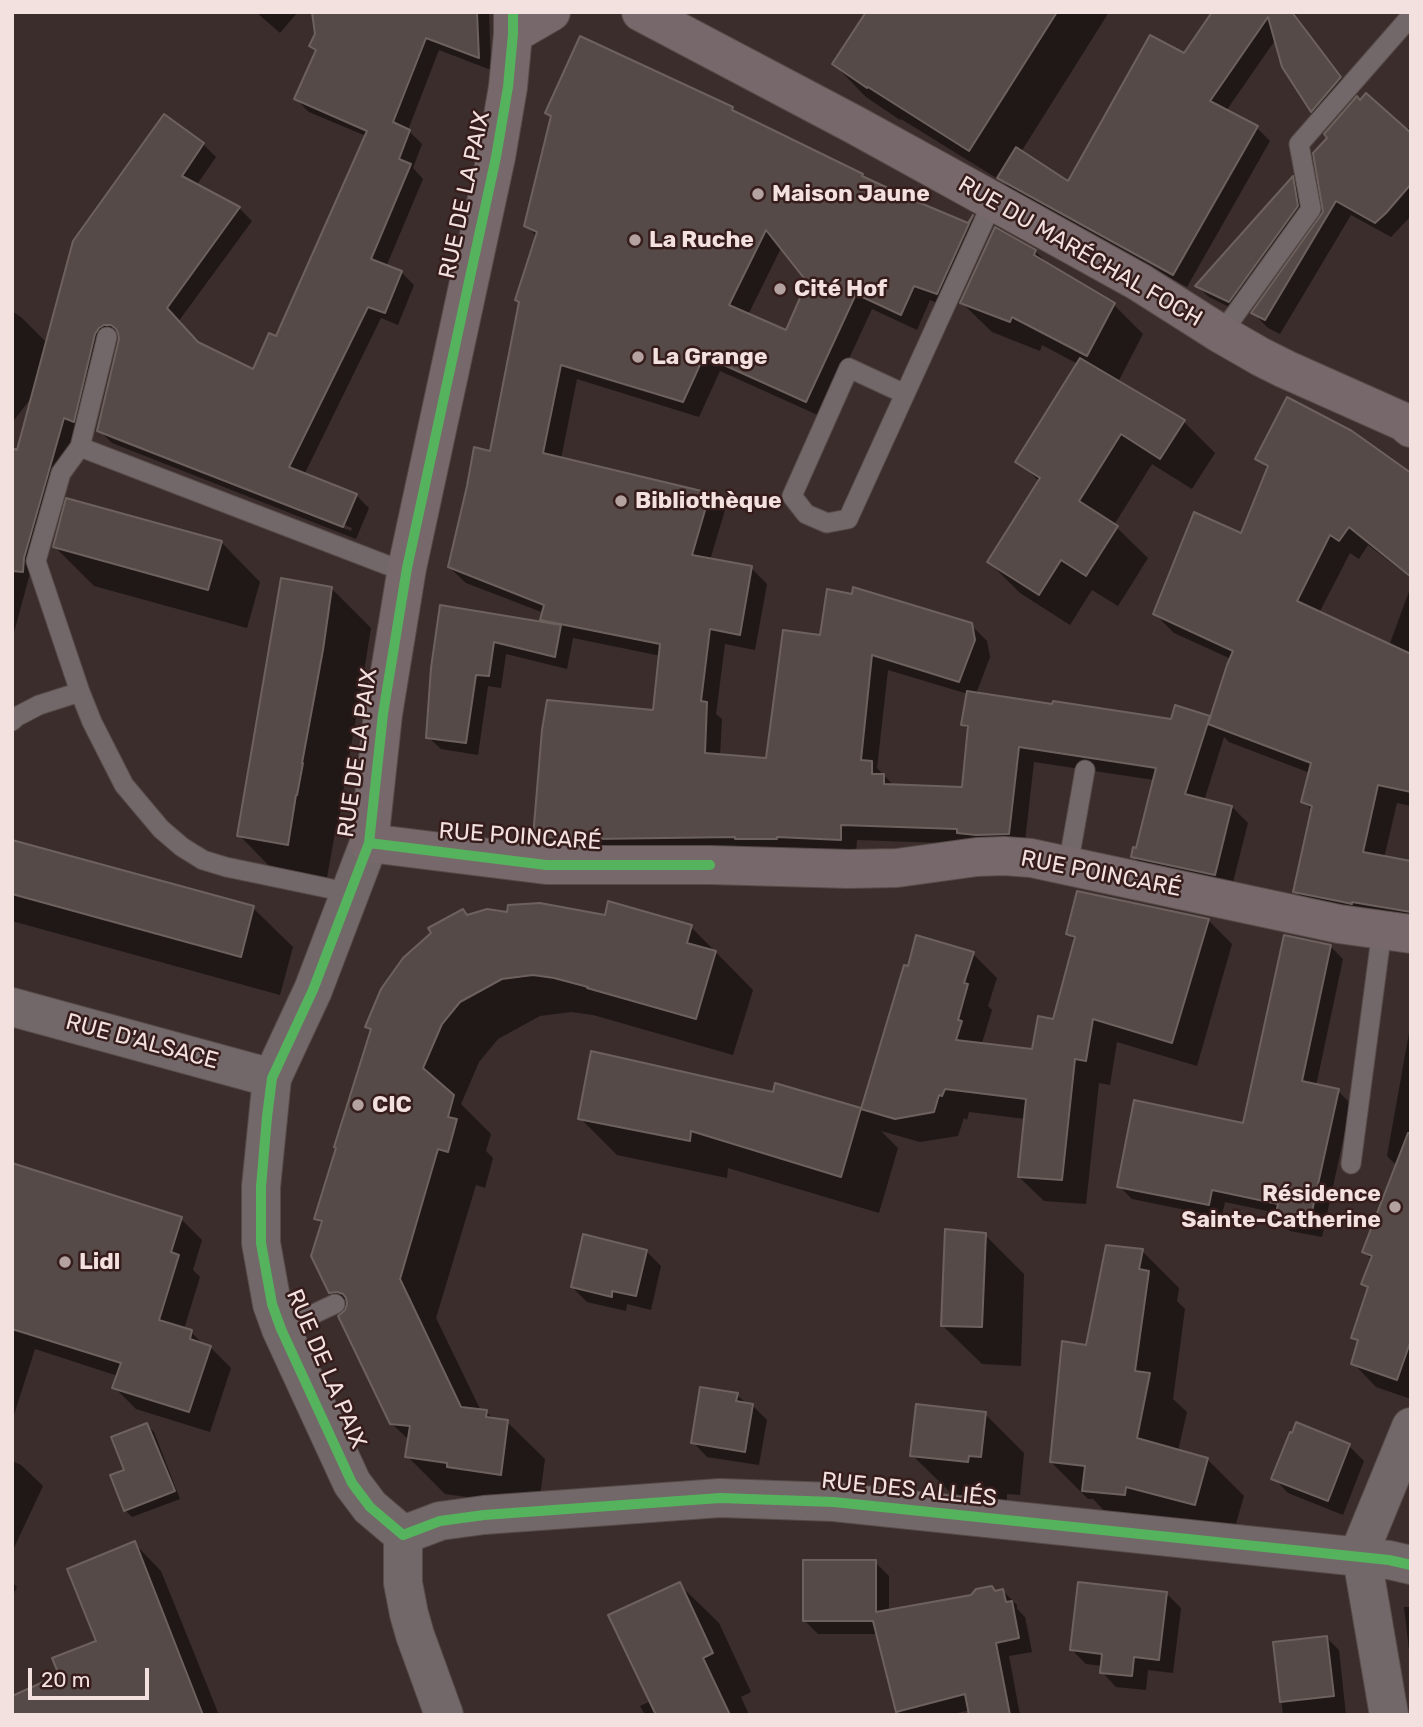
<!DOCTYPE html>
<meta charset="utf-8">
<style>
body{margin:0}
#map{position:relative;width:1423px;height:1727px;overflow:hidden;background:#3b2d2b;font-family:Rubik,sans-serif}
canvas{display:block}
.frame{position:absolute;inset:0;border:14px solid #f3e1df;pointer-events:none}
.scale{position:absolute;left:28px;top:1668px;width:121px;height:32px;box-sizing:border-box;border:4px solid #f3e1df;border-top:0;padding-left:9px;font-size:21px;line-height:24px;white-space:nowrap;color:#f3e1df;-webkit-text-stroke:5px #361d1b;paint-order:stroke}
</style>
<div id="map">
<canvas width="1423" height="1727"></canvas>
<div class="frame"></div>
<div class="scale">20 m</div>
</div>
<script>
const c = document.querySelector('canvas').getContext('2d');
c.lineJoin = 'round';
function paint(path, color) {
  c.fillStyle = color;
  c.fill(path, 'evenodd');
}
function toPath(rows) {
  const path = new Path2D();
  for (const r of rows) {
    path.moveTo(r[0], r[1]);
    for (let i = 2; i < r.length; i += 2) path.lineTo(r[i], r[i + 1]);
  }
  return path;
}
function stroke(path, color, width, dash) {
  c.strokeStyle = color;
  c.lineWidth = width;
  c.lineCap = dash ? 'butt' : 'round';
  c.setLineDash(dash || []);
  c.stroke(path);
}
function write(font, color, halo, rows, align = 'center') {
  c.font = font + ' Rubik,sans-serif';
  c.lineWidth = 5;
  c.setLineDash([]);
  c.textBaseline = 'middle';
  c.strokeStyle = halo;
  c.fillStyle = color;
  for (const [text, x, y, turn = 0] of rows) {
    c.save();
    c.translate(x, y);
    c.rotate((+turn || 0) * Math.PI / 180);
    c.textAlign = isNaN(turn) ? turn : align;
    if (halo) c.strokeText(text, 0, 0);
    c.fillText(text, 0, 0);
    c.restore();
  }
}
paint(toPath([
 [256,12,296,12,297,13,280,33],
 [314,12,489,12,491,70,439,50,408,130,422,144,413,168,423,179,386,267,401,272,414,285,398,325,381,318,304,475,356,495,369,508,356,539,112,443,99,430,121,338,118,337,112,341,36,551,12,640,12,450,18,452,34,394,12,423,12,311,22,318,47,343,165,117,203,144,216,157,196,186,239,208,252,221,178,322,199,344,254,371,276,339,366,136,309,112,296,99,317,52,311,46,316,34],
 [111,434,352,528,351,531,111,438],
 [868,12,1109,12,1021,152,1069,183,1224,12,1294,12,1325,56,1354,92,1325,124,1312,111,1283,66,1276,39,1226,111,1257,128,1270,141,1187,287,1012,191,1003,182,901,119,900,120,866,97,834,64],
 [732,108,741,117,917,204,968,226,973,218,988,232,953,309,930,300,917,330,872,309,822,417,720,371,699,417,577,379,561,459,709,494,725,510,710,560,751,568,767,584,755,650,725,644,716,714,722,719,720,756,767,760,821,637,971,625,987,641,990,657,976,694,1172,721,1209,718,1211,720,1231,659,1174,633,1155,614,1242,535,1268,469,1258,459,1411,478,1411,578,1368,545,1359,559,1350,553,1319,613,1389,646,1411,586,1411,806,1397,803,1384,858,1411,863,1411,927,1314,910,1295,891,1313,811,1303,801,1310,773,1229,742,1224,737,1204,801,1232,807,1248,823,1231,890,1148,872,1133,856,1138,850,1154,780,1034,762,1024,850,971,844,857,840,856,855,551,852,535,836,654,712,661,656,573,638,567,669,506,654,501,688,488,686,478,755,441,749,428,737,441,607,547,625,542,619,544,613,466,583,449,567,491,453,520,304,517,300,537,237,526,225,552,118,547,112],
 [782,246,809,282,787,332,748,315],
 [888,670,968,694,963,724,969,731,963,789,894,786,877,768],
 [1411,125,1411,216,1391,237,1351,215,1280,334,1268,328,1253,313,1325,213,1315,154,1406,131],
 [1293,179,1304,190,1309,218,1241,313,1209,297,1197,286],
 [1035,251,1051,267,1113,304,1143,334,1118,382,1184,422,1215,453,1192,489,1152,464,1114,525,1148,558,1118,606,1092,590,1070,625,1020,593,989,562,1040,482,1022,465,1078,364,1042,345,1040,351,992,332,962,303],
 [221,542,260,582,247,628,94,586,55,547],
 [331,588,371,628,361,690,341,803,342,804,336,833,335,833,326,883,278,875,239,835],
 [12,842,253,908,293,947,280,995,12,921],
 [463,911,468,916,508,914,606,917,691,927,753,990,733,1055,593,1015,571,1012,540,1016,498,1039,479,1062,461,1104,491,1134,486,1151,493,1158,485,1188,476,1185,436,1318,481,1411,486,1412,495,1420,507,1422,545,1459,538,1511,481,1499,445,1494,407,1456,410,1441,391,1423,348,1309,331,1292,322,1225,316,1218,372,1031,367,1026],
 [1208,920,1232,944,1197,1066,1117,1042,1110,1085,1099,1083,1086,1204,1044,1201,1019,1177,1026,1119,969,1112,967,1120,964,1118,958,1136,920,1142,881,1131,898,1148,879,1213,728,1168,727,1178,617,1155,580,1118,774,1094,860,1110,862,1112,905,967,973,954,997,978,988,1006,992,1010,982,1043,1034,1051,1055,1021,1076,942,1068,934],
 [1330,946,1343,959,1316,1086,1338,1091,1351,1104,1322,1237,1290,1231,1277,1218,1277,1213,1225,1202,1222,1215,1210,1215,1132,1199,1119,1186,1244,1125],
 [1409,1033,1411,1033,1411,1399,1376,1387,1353,1363,1359,1343,1353,1337,1369,1290,1363,1284,1372,1260,1364,1252,1397,1166,1387,1156],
 [12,1165,181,1219,202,1240,193,1270,200,1277,184,1329,191,1332,205,1346,210,1347,231,1368,210,1432,136,1409,114,1387,118,1376,35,1349,12,1421],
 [985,1235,1024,1274,1021,1366,982,1364,942,1325],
 [646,1251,661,1266,651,1310,627,1304,626,1311,587,1302,572,1287],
 [1142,1251,1179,1288,1177,1301,1185,1309,1173,1399,1187,1412,1178,1451,1207,1459,1244,1496,1231,1541,1121,1528,1093,1499,1088,1499,1051,1462,1088,1347],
 [737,1395,747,1404,752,1405,767,1420,759,1465,707,1457,693,1442],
 [985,1414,1024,1453,1020,1495,1007,1494,1007,1501,952,1494,912,1455],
 [147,1425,154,1432,180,1499,132,1517,125,1510,127,1471],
 [1297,1425,1349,1446,1364,1461,1343,1515,1288,1493,1274,1478],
 [12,1461,21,1465,43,1486,12,1552],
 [134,1543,161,1571,219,1715,12,1715,61,1676,98,1641],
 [875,1562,889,1576,889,1612,1003,1591,1017,1605,1017,1609,1025,1617,1032,1652,1009,1656,1020,1715,970,1715,969,1710,950,1715,901,1715,898,1711,878,1634,818,1634,805,1621],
 [12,1582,17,1587,12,1598],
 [679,1584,719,1623,751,1692,741,1697,749,1715,645,1715,640,1706,651,1701],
 [1166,1593,1181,1608,1173,1673,1148,1670,1146,1690,1116,1687,1102,1672,1103,1666,1086,1664,1072,1650],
 [1404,1607,1411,1607,1411,1660,1410,1659],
 [1327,1638,1339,1650,1346,1715,1283,1715,1275,1644]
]), '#0007');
const building = toPath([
 [312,12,477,12,479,58,426,38,393,122,410,130,399,159,411,164,371,259,402,271,385,313,368,307,289,467,357,494,343,527,97,431,119,339,118,333,116,329,111,325,104,325,99,328,95,334,74,422,64,418,24,558,23,572,12,571,12,448,17,450,73,241,164,114,204,143,182,176,240,207,167,308,198,342,253,369,269,333,276,336,367,131,294,99,316,50,309,46,315,34,312,12],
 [866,12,1057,12,969,151,868,87,867,88,832,64,866,12],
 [1212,12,1292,12,1341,77,1311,112,1282,67,1268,17,1210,101,1258,126,1173,275,997,178,1016,147,1068,181,1150,35,1184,53,1212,12],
 [580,36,733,107,732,110,863,174,862,176,918,202,968,223,973,215,937,294,914,286,901,315,856,294,806,402,704,356,683,402,561,365,543,453,710,493,692,555,752,566,740,635,710,629,701,701,707,702,705,753,766,758,783,630,820,635,827,589,852,594,853,587,972,623,975,640,959,682,872,655,861,760,872,761,872,774,884,774,884,784,962,787,968,726,961,725,967,691,1052,704,1053,701,1171,719,1175,705,1210,716,1185,794,1232,806,1215,875,1131,857,1133,847,1136,848,1156,768,1019,747,1009,834,976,835,957,833,957,829,841,825,841,840,777,837,777,839,735,839,735,837,594,839,533,837,542,730,547,700,653,710,660,644,540,620,544,605,448,567,467,486,474,447,490,451,519,302,515,300,537,232,524,226,551,116,545,113,580,36],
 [766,230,807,282,786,330,729,305,766,230],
 [1366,93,1411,133,1411,184,1386,213,1375,223,1336,201,1265,320,1251,313,1323,212,1313,153,1327,138,1324,134,1357,96,1360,100,1366,93],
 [1293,176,1298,206,1229,302,1195,286,1293,176],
 [995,227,1036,250,1034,255,1115,303,1087,356,1012,317,1010,322,960,303,995,227],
 [1080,358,1185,420,1160,459,1121,434,1079,501,1118,526,1086,576,1061,560,1039,595,987,562,1040,478,1015,462,1080,358],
 [1287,397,1352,431,1411,473,1411,577,1349,527,1339,541,1330,535,1297,601,1411,654,1411,792,1378,785,1363,852,1411,861,1411,912,1352,902,1352,904,1343,902,1293,892,1312,806,1301,802,1311,763,1208,724,1227,665,1233,651,1153,614,1194,512,1241,533,1268,466,1255,459,1287,397],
 [66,498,222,541,208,590,53,547,66,498],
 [281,578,332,587,323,650,302,763,303,763,297,795,296,795,288,845,237,836,281,578],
 [440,605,561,625,555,657,494,642,489,676,476,675,466,743,426,738,431,668,440,605],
 [12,840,254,906,241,957,12,894,12,840],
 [1077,891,1209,919,1172,1043,1093,1019,1086,1061,1075,1059,1062,1180,1018,1177,1026,1099,945,1089,942,1096,939,1095,934,1112,895,1119,861,1109,904,965,908,966,916,935,974,952,964,983,968,984,958,1020,962,1021,956,1040,1032,1049,1038,1016,1053,1019,1075,937,1066,934,1077,891],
 [608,901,692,925,687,943,716,951,696,1019,587,988,588,987,554,978,533,975,502,979,460,1002,442,1024,423,1068,454,1095,448,1117,457,1119,448,1152,438,1149,400,1279,461,1407,487,1410,486,1417,508,1420,501,1475,447,1467,447,1463,405,1457,410,1426,390,1424,338,1316,345,1310,347,1304,346,1298,343,1294,337,1292,329,1293,311,1256,322,1221,314,1219,336,1148,334,1147,371,1029,365,1027,381,989,403,958,431,933,428,928,463,909,467,915,487,909,507,912,508,905,540,903,605,915,608,901],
 [1284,935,1331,945,1302,1081,1339,1089,1309,1225,1275,1218,1278,1204,1212,1190,1209,1205,1117,1187,1134,1100,1243,1123,1284,935],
 [591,1051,773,1092,775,1083,861,1108,841,1177,691,1131,690,1141,578,1119,591,1051],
 [1408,1133,1411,1133,1411,1340,1397,1380,1351,1364,1358,1340,1351,1338,1368,1287,1361,1284,1372,1256,1362,1252,1408,1133],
 [12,1163,182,1217,171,1252,179,1255,159,1320,192,1330,190,1339,211,1346,189,1412,112,1388,121,1363,12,1329,12,1163],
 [945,1229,986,1233,982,1327,941,1326,945,1229],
 [583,1234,647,1250,636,1296,612,1291,612,1297,571,1287,583,1234],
 [1106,1245,1143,1249,1139,1269,1149,1271,1135,1371,1150,1373,1137,1438,1208,1458,1195,1505,1126,1487,1125,1495,1082,1491,1085,1466,1050,1462,1062,1341,1086,1345,1106,1245],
 [700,1387,738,1393,736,1401,753,1404,745,1452,691,1443,700,1387],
 [916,1404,986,1412,981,1457,969,1456,968,1462,910,1456,916,1404],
 [1296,1422,1350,1444,1328,1501,1271,1479,1290,1432,1292,1433,1296,1422],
 [147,1423,175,1491,124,1511,110,1475,124,1470,111,1437,147,1423],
 [135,1541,203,1715,12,1715,12,1696,59,1675,52,1658,96,1641,67,1569,135,1541],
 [803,1560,876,1560,876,1612,971,1595,976,1589,992,1586,995,1591,1003,1589,1006,1602,1012,1601,1019,1638,996,1643,1010,1715,969,1715,965,1694,896,1712,873,1621,803,1621,803,1560],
 [680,1582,713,1653,703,1658,730,1715,656,1715,608,1615,680,1582],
 [1078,1582,1167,1592,1159,1660,1134,1657,1132,1676,1100,1673,1102,1654,1070,1650,1078,1582],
 [1327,1636,1334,1696,1280,1702,1273,1642,1327,1636]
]);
paint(building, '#554a47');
stroke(building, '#6d615e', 2);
const lane = toPath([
 [1221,334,1311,209,1299,144,1411,16],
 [107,337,80,447,61,473,36,561,80,692,92,722,124,785,161,829,182,847,203,860,226,867,351,893],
 [905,394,849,368,792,496,806,514,827,523,848,519,905,394,993,201],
 [80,447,387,565,407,568],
 [12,721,16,717,39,705,80,692],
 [1068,866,1085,770],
 [1351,1164,1382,930],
 [281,1329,335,1304]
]);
const street = toPath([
 [369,843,313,990,272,1078,261,1187,261,1243,272,1304,281,1329,352,1483,370,1507,403,1535],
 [12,1007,272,1078],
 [403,1535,440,1521,484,1515,720,1498,834,1502,1389,1560,1411,1565],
 [403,1535,403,1583,409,1614,415,1635,444,1715],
 [1389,1715,1362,1558,1363,1544,1411,1427]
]);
const secondary = toPath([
 [513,12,513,34,508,87,496,157,407,568,383,714,369,843,546,865,710,865,849,869,897,868,977,857,1004,856,1031,858,1339,924,1411,934],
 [641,12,855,125,993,201,1139,282,1221,334,1261,357,1285,369,1404,422,1411,428],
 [513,34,551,12]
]);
stroke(lane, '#574b49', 21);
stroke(street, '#574b49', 40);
stroke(secondary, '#574b49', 40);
stroke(lane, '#736869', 19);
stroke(street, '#736869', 38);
stroke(secondary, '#77696b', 38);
stroke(toPath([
 [513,12,513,34,508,87,496,157,407,568,383,714,369,843,313,990,272,1078,267,1117,261,1187,261,1243,272,1304,281,1329,352,1483,370,1507,403,1535,440,1521,484,1515,720,1498,834,1502,1389,1560,1411,1565],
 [369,843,546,865,710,865]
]), '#56b35d', 10);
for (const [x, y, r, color] of [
 [758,194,7,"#b3a2a0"],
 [635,240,7,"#b3a2a0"],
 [780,289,7,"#b3a2a0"],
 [638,357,7,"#b3a2a0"],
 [621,501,7,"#b3a2a0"],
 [358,1105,7,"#b3a2a0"],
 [1395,1207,7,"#b3a2a0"],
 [65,1262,7,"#b3a2a0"]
]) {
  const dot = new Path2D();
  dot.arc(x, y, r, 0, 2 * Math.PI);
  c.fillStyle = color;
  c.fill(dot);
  stroke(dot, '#361d1b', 2.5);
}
write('bold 23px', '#f3e1df', '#361d1b', [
 ["Maison Jaune",772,194],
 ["La Ruche",649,240],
 ["Cité Hof",794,289],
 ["La Grange",652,357],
 ["Bibliothèque",635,501],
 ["CIC",372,1105],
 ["Résidence",1381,1194,"right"],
 ["Sainte-Catherine",1381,1220,"right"],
 ["Lidl",79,1262]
], 'left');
write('23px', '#f3e1df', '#361d1b', [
 ["RUE DE LA PAIX",465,195,-78],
 ["RUE DU MARÉCHAL FOCH",1080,252,30],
 ["RUE DE LA PAIX",358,753,-82],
 ["RUE POINCARÉ",520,837,4],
 ["RUE POINCARÉ",1101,874,11],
 ["RUE D'ALSACE",142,1042,15],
 ["RUE DE LA PAIX",326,1369,67],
 ["RUE DES ALLIÉS",909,1490,6]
]);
</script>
